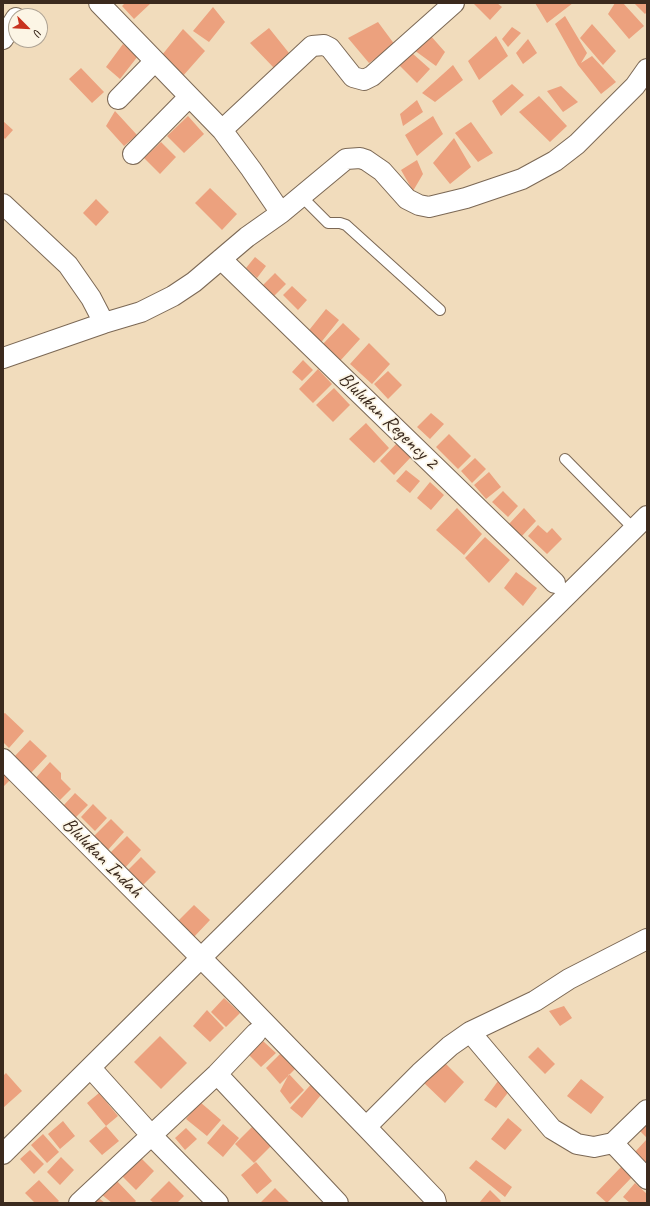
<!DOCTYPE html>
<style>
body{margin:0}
#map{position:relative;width:650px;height:1206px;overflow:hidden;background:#f1dcbc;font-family:Caveat,sans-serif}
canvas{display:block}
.frame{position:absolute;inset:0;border:4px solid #3b2a1e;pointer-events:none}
.north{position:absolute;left:8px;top:8px;width:40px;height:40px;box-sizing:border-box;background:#fcf5e5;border:1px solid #afa495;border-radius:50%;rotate:114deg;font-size:11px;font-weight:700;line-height:16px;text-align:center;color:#3b2a1e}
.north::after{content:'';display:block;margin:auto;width:14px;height:18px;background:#c8321e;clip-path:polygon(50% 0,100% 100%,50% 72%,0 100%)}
</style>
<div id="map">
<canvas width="650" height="1206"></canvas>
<div class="frame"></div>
<div class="north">U</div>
</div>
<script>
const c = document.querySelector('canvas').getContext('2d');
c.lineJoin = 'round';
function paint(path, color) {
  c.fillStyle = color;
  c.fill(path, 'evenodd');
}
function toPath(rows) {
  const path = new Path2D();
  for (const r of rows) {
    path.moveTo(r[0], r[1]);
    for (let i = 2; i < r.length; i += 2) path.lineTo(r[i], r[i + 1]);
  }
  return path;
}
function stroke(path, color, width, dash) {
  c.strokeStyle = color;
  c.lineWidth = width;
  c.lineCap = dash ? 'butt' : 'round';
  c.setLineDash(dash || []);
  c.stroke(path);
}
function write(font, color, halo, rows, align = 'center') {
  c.font = font + ' Caveat,sans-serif';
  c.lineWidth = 3.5;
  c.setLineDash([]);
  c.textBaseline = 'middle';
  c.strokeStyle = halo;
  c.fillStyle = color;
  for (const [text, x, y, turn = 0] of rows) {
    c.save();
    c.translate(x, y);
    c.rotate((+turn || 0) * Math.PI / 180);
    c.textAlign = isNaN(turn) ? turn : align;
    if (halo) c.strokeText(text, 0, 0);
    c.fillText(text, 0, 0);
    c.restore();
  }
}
paint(toPath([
 [125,3,151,3,134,19,122,6],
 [473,3,497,3,502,7,490,20],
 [535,3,573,3,547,23],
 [615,3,623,3,644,26,629,39,608,14],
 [634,3,647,3,647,12,645,14],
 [213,7,225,22,209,42,193,31],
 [565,16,587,53,581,63,592,56,616,82,601,94,578,65,555,24],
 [378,22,395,45,369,63,348,38],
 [592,24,616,51,603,65,580,38],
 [512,27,521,33,508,47,502,39],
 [269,28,289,53,274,68,250,43],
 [183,29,205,51,182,77,162,55],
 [430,35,445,52,436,66,414,50],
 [496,36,508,56,479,80,468,61],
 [528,39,537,53,523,64,516,53],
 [123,44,138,56,120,79,106,67],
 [412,53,430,69,417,83,394,60],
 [453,65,463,80,435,102,422,93],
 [81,68,104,92,92,103,69,79],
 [512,84,524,95,501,116,492,101],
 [561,86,578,102,563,112,547,91],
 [539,96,567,126,550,142,519,112],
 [417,100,423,112,403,126,400,114],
 [115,111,137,135,124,146,106,126],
 [188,116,204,134,184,153,167,136],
 [433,116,443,134,417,156,405,135],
 [3,121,13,130,5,139,3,137],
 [471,122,493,153,478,162,455,133],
 [454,138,471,167,450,184,433,163],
 [161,142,176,157,160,174,144,158],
 [417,160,423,174,413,191,401,170],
 [210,188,237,214,222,230,195,203],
 [96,199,109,212,96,226,83,213],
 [255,257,266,266,257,278,246,268],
 [275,273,286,284,274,296,262,286],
 [292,286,307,300,298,310,283,295],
 [326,309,339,320,319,345,306,334],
 [343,323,360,339,340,361,322,345],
 [369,343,390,364,372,384,350,364],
 [303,360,313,370,302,381,292,372],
 [318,369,332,384,313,403,299,389],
 [388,371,402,385,388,399,374,384],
 [334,388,350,405,333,422,316,405],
 [431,413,444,424,430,439,417,427],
 [366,423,389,448,374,463,349,439],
 [449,434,471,456,458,469,436,447],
 [397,443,411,457,394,475,380,461],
 [475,458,486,469,472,483,461,471],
 [406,470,420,481,410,493,396,481],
 [489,472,501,487,486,499,474,485],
 [430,482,444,495,431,510,417,498],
 [503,491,518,506,508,517,492,502],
 [457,508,482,534,464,555,436,530],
 [524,508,536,521,521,537,508,525],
 [538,525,547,533,552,528,562,539,547,554,528,536],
 [485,537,510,560,489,583,465,558],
 [516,572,537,588,523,606,504,588],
 [5,713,24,731,9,748,3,742,3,714],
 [30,740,47,756,30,774,13,758],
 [50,762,61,773,61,779,71,789,60,800,50,790,46,794,33,781],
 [3,769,12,778,3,787],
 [75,793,88,805,75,818,63,806],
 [93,804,107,818,95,831,81,817],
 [111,819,124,832,107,851,93,837],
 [127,836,141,850,124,869,109,854],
 [141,857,156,872,141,887,126,872],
 [194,905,210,920,193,938,177,922],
 [224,998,240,1013,226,1027,211,1012],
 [564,1006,572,1018,560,1026,549,1011],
 [207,1010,224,1028,210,1042,193,1026],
 [160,1036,187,1063,161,1089,134,1062],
 [263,1041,276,1053,261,1067,249,1055],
 [538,1047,555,1064,545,1074,528,1057],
 [281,1053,295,1069,280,1084,266,1068],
 [442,1060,464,1082,445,1103,423,1082],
 [6,1073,22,1091,3,1108,3,1076],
 [289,1074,304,1090,290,1104,280,1091],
 [581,1079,604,1097,591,1114,567,1096],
 [314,1081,325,1090,302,1118,290,1108],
 [498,1081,510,1090,496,1108,484,1100],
 [99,1093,118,1116,106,1126,87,1103],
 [200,1102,221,1120,207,1136,186,1119],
 [508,1118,522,1130,505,1150,491,1139],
 [647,1118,647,1138,636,1127],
 [63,1121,75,1136,60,1149,48,1134],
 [223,1124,239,1138,223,1157,207,1143],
 [255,1124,274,1143,254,1163,235,1144],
 [106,1126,119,1141,102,1155,89,1141],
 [186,1128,197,1139,185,1150,175,1138],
 [43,1134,59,1152,47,1163,31,1145],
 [647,1139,647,1166,634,1153],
 [30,1150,44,1164,34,1174,20,1159],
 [139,1156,154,1171,136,1190,121,1175],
 [61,1157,74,1170,60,1185,47,1172],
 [476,1160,512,1187,505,1197,469,1168],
 [256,1162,272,1181,257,1194,241,1175],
 [623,1165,634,1175,607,1203,596,1193],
 [39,1180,59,1201,57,1203,35,1203,25,1193],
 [116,1180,136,1201,134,1203,112,1203,101,1194],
 [169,1181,184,1196,177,1203,154,1203,150,1200],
 [635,1183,647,1194,647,1203,630,1203,623,1197],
 [275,1188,290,1203,260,1203],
 [490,1190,501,1201,499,1203,479,1203],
 [96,1196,105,1203,89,1203]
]), '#eca17e');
const lane = toPath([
 [301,196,328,223,340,223,346,225,440,310],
 [565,459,634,529]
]);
const street = toPath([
 [99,3,222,130,251,169,281,213],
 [3,39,16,18],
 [118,99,155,61],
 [222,130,312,46,324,45,330,48,353,77,364,80,372,76,454,3],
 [133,154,189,97],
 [3,204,68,265,91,298,104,323],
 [221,259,555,583],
 [3,358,104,323,141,312,173,296,194,282,247,237,281,213,346,159,360,158,366,160,382,171,407,199,419,205,429,207,466,198,522,179,555,161,577,144,635,86,647,69],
 [3,759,234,991,366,1127,435,1199,436,1203],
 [470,1032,552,1129,577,1144,594,1147,613,1143,647,1110],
 [217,1074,338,1203],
 [97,1075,151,1135,218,1203],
 [366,1127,420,1073,450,1046,470,1032,535,1001,569,979,647,939],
 [613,1143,647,1179],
 [3,1154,647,516],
 [79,1203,217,1074,256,1033]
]);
stroke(lane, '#7b6855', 12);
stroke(street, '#7b6855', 22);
stroke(lane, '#fff', 10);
stroke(street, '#fff', 20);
write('20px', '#3b2a1e', '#fcf5e5', [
 ["Blulukan Regency 2",388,421,44],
 ["Blulukan Indah",102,858,45]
]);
</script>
